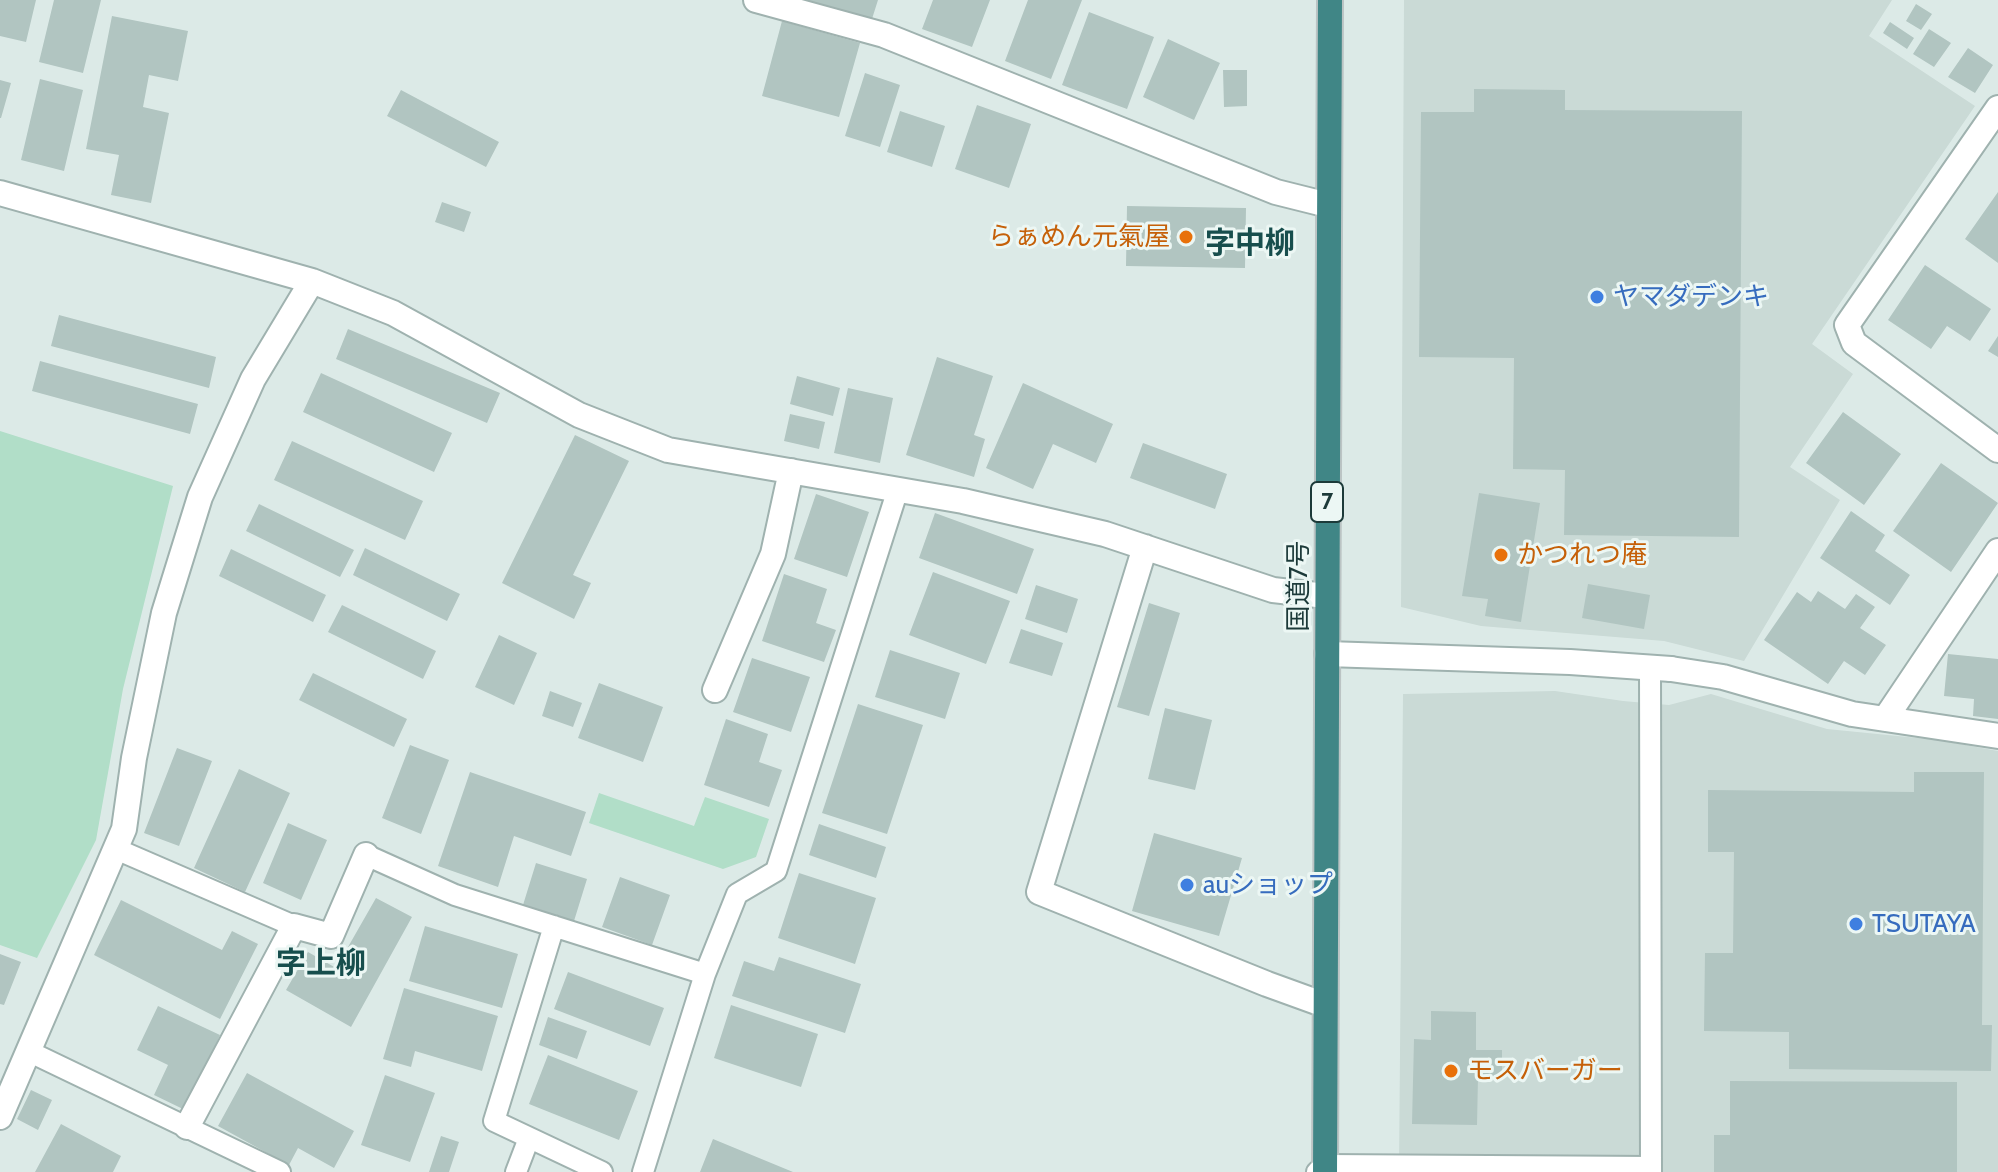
<!DOCTYPE html>
<meta charset="utf-8">
<style>
body{margin:0}
canvas{display:block;background:#dceae7}
</style>
<canvas width="1998" height="1172"></canvas>
<script>
const c = document.querySelector('canvas').getContext('2d');
c.lineJoin = 'round';
function paint(path, color) {
  c.fillStyle = color;
  c.fill(path, 'evenodd');
}
function toPath(rows) {
  const path = new Path2D();
  for (const r of rows) {
    path.moveTo(r[0], r[1]);
    for (let i = 2; i < r.length; i += 2) path.lineTo(r[i], r[i + 1]);
  }
  return path;
}
function stroke(path, color, width, dash) {
  c.strokeStyle = color;
  c.lineWidth = width;
  c.lineCap = dash ? 'butt' : 'round';
  c.setLineDash(dash || []);
  c.stroke(path);
}
function write(font, color, halo, rows, align = 'center') {
  c.font = font + ' Cabin,"Noto Sans JP",sans-serif';
  c.lineWidth = 6;
  c.setLineDash([]);
  c.textBaseline = 'middle';
  c.strokeStyle = halo;
  c.fillStyle = color;
  for (const [text, x, y, turn = 0] of rows) {
    c.save();
    c.translate(x, y);
    c.rotate((+turn || 0) * Math.PI / 180);
    c.textAlign = isNaN(turn) ? turn : align;
    if (halo) c.strokeText(text, 0, 0);
    c.fillText(text, 0, 0);
    c.restore();
  }
}
paint(toPath([
 [1404,0,1892,0,1869,36,1975,106,1812,344,1853,374,1790,467,1840,500,1744,661,1664,641,1481,626,1401,607],
 [1555,691,1623,701,1669,705,1711,694,1827,729,1938,740,1998,751,1998,1172,1399,1172,1403,694]
]), '#cadad6');
paint(toPath([
 [0,431,173,486,123,689,96,840,37,958,0,945],
 [599,793,694,826,705,797,769,819,756,857,723,869,589,823]
]), '#b1dec8');
paint(toPath([
 [0,0,36,0,26,42,0,36],
 [54,0,101,0,83,73,39,62],
 [802,0,878,0,871,22],
 [933,0,990,0,972,47,922,29],
 [1028,0,1082,0,1051,79,1005,61],
 [1916,4,1932,14,1921,30,1906,21],
 [1089,12,1154,37,1127,109,1062,85],
 [112,16,188,31,178,81,149,75,143,107,169,113,151,203,111,195,119,155,86,149],
 [782,21,860,43,839,117,762,96],
 [1890,22,1914,38,1907,49,1883,33],
 [1929,29,1951,43,1934,67,1913,54],
 [1168,39,1220,63,1194,120,1143,97],
 [1968,48,1993,65,1975,93,1948,77],
 [1223,70,1247,70,1247,106,1224,107],
 [865,73,900,85,880,147,845,136],
 [40,79,83,90,64,171,21,160],
 [0,80,11,83,1,118,0,118],
 [1474,89,1565,90,1565,110,1742,111,1739,537,1564,535,1565,470,1513,469,1514,358,1419,357,1421,112,1474,112],
 [401,90,499,142,486,167,387,116],
 [977,105,1031,124,1009,188,955,169],
 [900,111,945,126,932,167,887,152],
 [1998,192,1998,263,1965,239],
 [442,202,471,212,464,232,435,222],
 [1127,206,1246,208,1245,268,1126,266],
 [1925,265,1991,309,1970,341,1947,326,1931,349,1888,320],
 [59,315,216,357,209,388,51,346],
 [348,329,500,393,487,423,336,359],
 [1998,336,1998,357,1988,351],
 [937,357,993,376,974,435,985,439,974,477,906,455],
 [40,361,198,404,190,434,32,391],
 [321,373,452,433,434,472,303,412],
 [797,376,840,388,833,416,790,404],
 [1023,383,1113,424,1096,463,1053,444,1033,489,986,468],
 [848,388,893,398,880,463,834,453],
 [1843,412,1901,454,1864,505,1806,463],
 [790,414,825,422,819,449,784,441],
 [575,435,629,461,573,575,591,583,574,619,502,583],
 [292,441,423,501,405,540,274,480],
 [1143,443,1227,474,1215,509,1130,478],
 [1941,463,1998,503,1951,572,1893,531],
 [1479,493,1540,503,1521,622,1485,616,1488,599,1462,596],
 [816,494,869,512,847,577,794,559],
 [259,504,354,550,340,577,246,531],
 [1851,511,1885,535,1875,551,1910,575,1890,605,1820,558],
 [935,513,1034,549,1017,594,919,558],
 [365,548,460,594,447,621,353,575],
 [231,549,326,595,313,622,219,576],
 [933,572,1010,601,986,664,909,635],
 [784,574,827,589,816,623,836,630,824,662,762,641],
 [1588,584,1650,595,1644,629,1582,618],
 [1036,585,1078,599,1067,633,1025,619],
 [1818,591,1845,609,1856,594,1875,607,1860,628,1886,645,1865,675,1844,661,1828,684,1764,640,1797,592,1811,602],
 [1149,603,1180,613,1149,716,1117,707],
 [342,605,436,651,423,679,328,632],
 [1021,629,1063,643,1052,676,1009,663],
 [499,635,537,653,514,705,475,687],
 [890,650,960,673,945,719,875,697],
 [1948,654,1998,659,1998,719,1973,716,1974,699,1944,696],
 [752,658,810,677,791,732,733,712],
 [313,673,407,719,394,747,299,700],
 [599,683,663,707,643,762,578,738],
 [550,691,582,703,573,727,542,716],
 [858,704,923,725,887,834,822,813],
 [1165,708,1212,720,1195,790,1148,779],
 [726,719,768,734,759,762,782,770,769,807,704,785],
 [410,745,449,760,421,834,382,818],
 [177,748,212,761,179,846,144,833],
 [239,769,290,793,245,892,194,868],
 [470,772,586,812,571,856,514,836,498,887,438,866],
 [1914,772,1984,772,1982,1025,1992,1025,1991,1071,1789,1069,1789,1032,1704,1031,1705,953,1733,953,1734,852,1708,852,1708,790,1914,792],
 [288,823,327,840,301,900,263,883],
 [819,824,886,847,876,878,809,855],
 [1154,833,1242,858,1219,936,1132,911],
 [536,863,587,879,574,921,523,905],
 [799,873,876,898,855,964,778,938],
 [620,877,670,895,652,945,602,927],
 [376,898,412,917,351,1027,286,990,308,952,336,968],
 [121,900,222,950,232,931,258,944,220,1019,94,955],
 [425,926,518,954,502,1008,409,981],
 [0,954,21,962,4,1005,0,1004],
 [779,957,861,984,845,1033,732,996,744,961,774,971],
 [568,972,664,1008,650,1046,554,1009],
 [404,988,498,1016,482,1071,415,1051,411,1067,383,1059],
 [731,1005,818,1034,801,1087,714,1058],
 [158,1006,220,1035,185,1110,154,1095,168,1065,137,1050],
 [1431,1011,1476,1012,1476,1050,1502,1050,1502,1078,1478,1077,1477,1125,1412,1124,1414,1039,1431,1040],
 [548,1017,587,1031,577,1059,539,1045],
 [548,1055,638,1091,619,1140,529,1104],
 [247,1073,354,1131,334,1168,298,1148,289,1165,218,1126],
 [385,1075,435,1093,410,1162,361,1145],
 [1730,1081,1957,1082,1957,1172,1714,1172,1714,1135,1730,1135],
 [31,1090,52,1100,38,1130,17,1119],
 [61,1124,121,1156,113,1172,35,1172],
 [441,1136,459,1142,449,1172,429,1172],
 [713,1139,793,1172,700,1172]
]), '#b1c5c1');
const service = toPath([
 [1650,668,1651,1172],
 [116,849,294,926],
 [366,855,455,895,705,974,737,894,776,871,898,489],
 [554,926,494,1121,602,1172],
 [30,1052,280,1172],
 [516,1172,529,1138],
 [643,1172,705,974],
 [1317,1172,1325,1165,1651,1167]
]);
const minor = toPath([
 [756,0,884,35,1276,192,1328,205],
 [1998,108,1847,325,1854,343,1998,450],
 [0,193,312,281,393,313,579,415,668,450,963,501,1105,534,1273,590,1326,596],
 [1145,547,1039,892,1267,984,1325,1005],
 [1671,669,1723,677,1852,714,1998,736],
 [715,690,773,554,791,471],
 [1885,719,1998,551],
 [0,1117,124,829,134,758,164,613,200,497,253,379,312,281],
 [187,1127,294,926,331,936,366,855]
]);
const tertiary = toPath([
 [1327,654,1570,662,1671,669]
]);
const trunk = toPath([
 [1325,1172,1330,0]
]);
stroke(service, '#9fb2af', 24);
stroke(minor, '#9fb2af', 28);
stroke(tertiary, '#9fb2af', 28);
stroke(trunk, '#bbc4c4', 28);
stroke(service, '#fff', 20);
stroke(minor, '#fff', 24);
stroke(tertiary, '#fff', 24);
stroke(trunk, '#408686', 24);
for (const [x, y, r, color] of [
 [1186,237,8,"#e8710a"],
 [1597,297,8,"#3f7fe0"],
 [1501,555,8,"#e8710a"],
 [1187,885,8,"#3f7fe0"],
 [1856,924,8,"#3f7fe0"],
 [1451,1071,8,"#e8710a"]
]) {
  const dot = new Path2D();
  dot.arc(x, y, r, 0, 2 * Math.PI);
  c.fillStyle = color;
  c.fill(dot);
  stroke(dot, '#ecf7f4', 3);
}
for (const [x, y, w] of [
 [1327,502,32]
]) {
  const box = new Path2D();
  box.roundRect(x - w / 2, y - 20, w, 40, 6);
  c.fillStyle = '#ecf7f4';
  c.fill(box);
  stroke(box, '#1c3a39', 2);
}
write('bold 24px', '#1c3a39', null, [
 ["7",1327,502]
]);
write('26px', '#c56008', '#ecf7f4', [
 ["らぁめん元氣屋",1170,237,"right"],
 ["かつれつ庵",1517,555],
 ["モスバーガー",1467,1071]
], 'left');
write('26px', '#366cbe', '#ecf7f4', [
 ["ヤマダデンキ",1613,297],
 ["auショップ",1203,885],
 ["TSUTAYA",1872,924]
], 'left');
write('26px', '#1c3a39', '#ecf7f4', [
 ["国道7号",1299,586,-90]
]);
write('bold 30px', '#174e4d', '#ecf7f4', [
 ["字中柳",1250,244],
 ["字上柳",321,964]
]);
</script>
